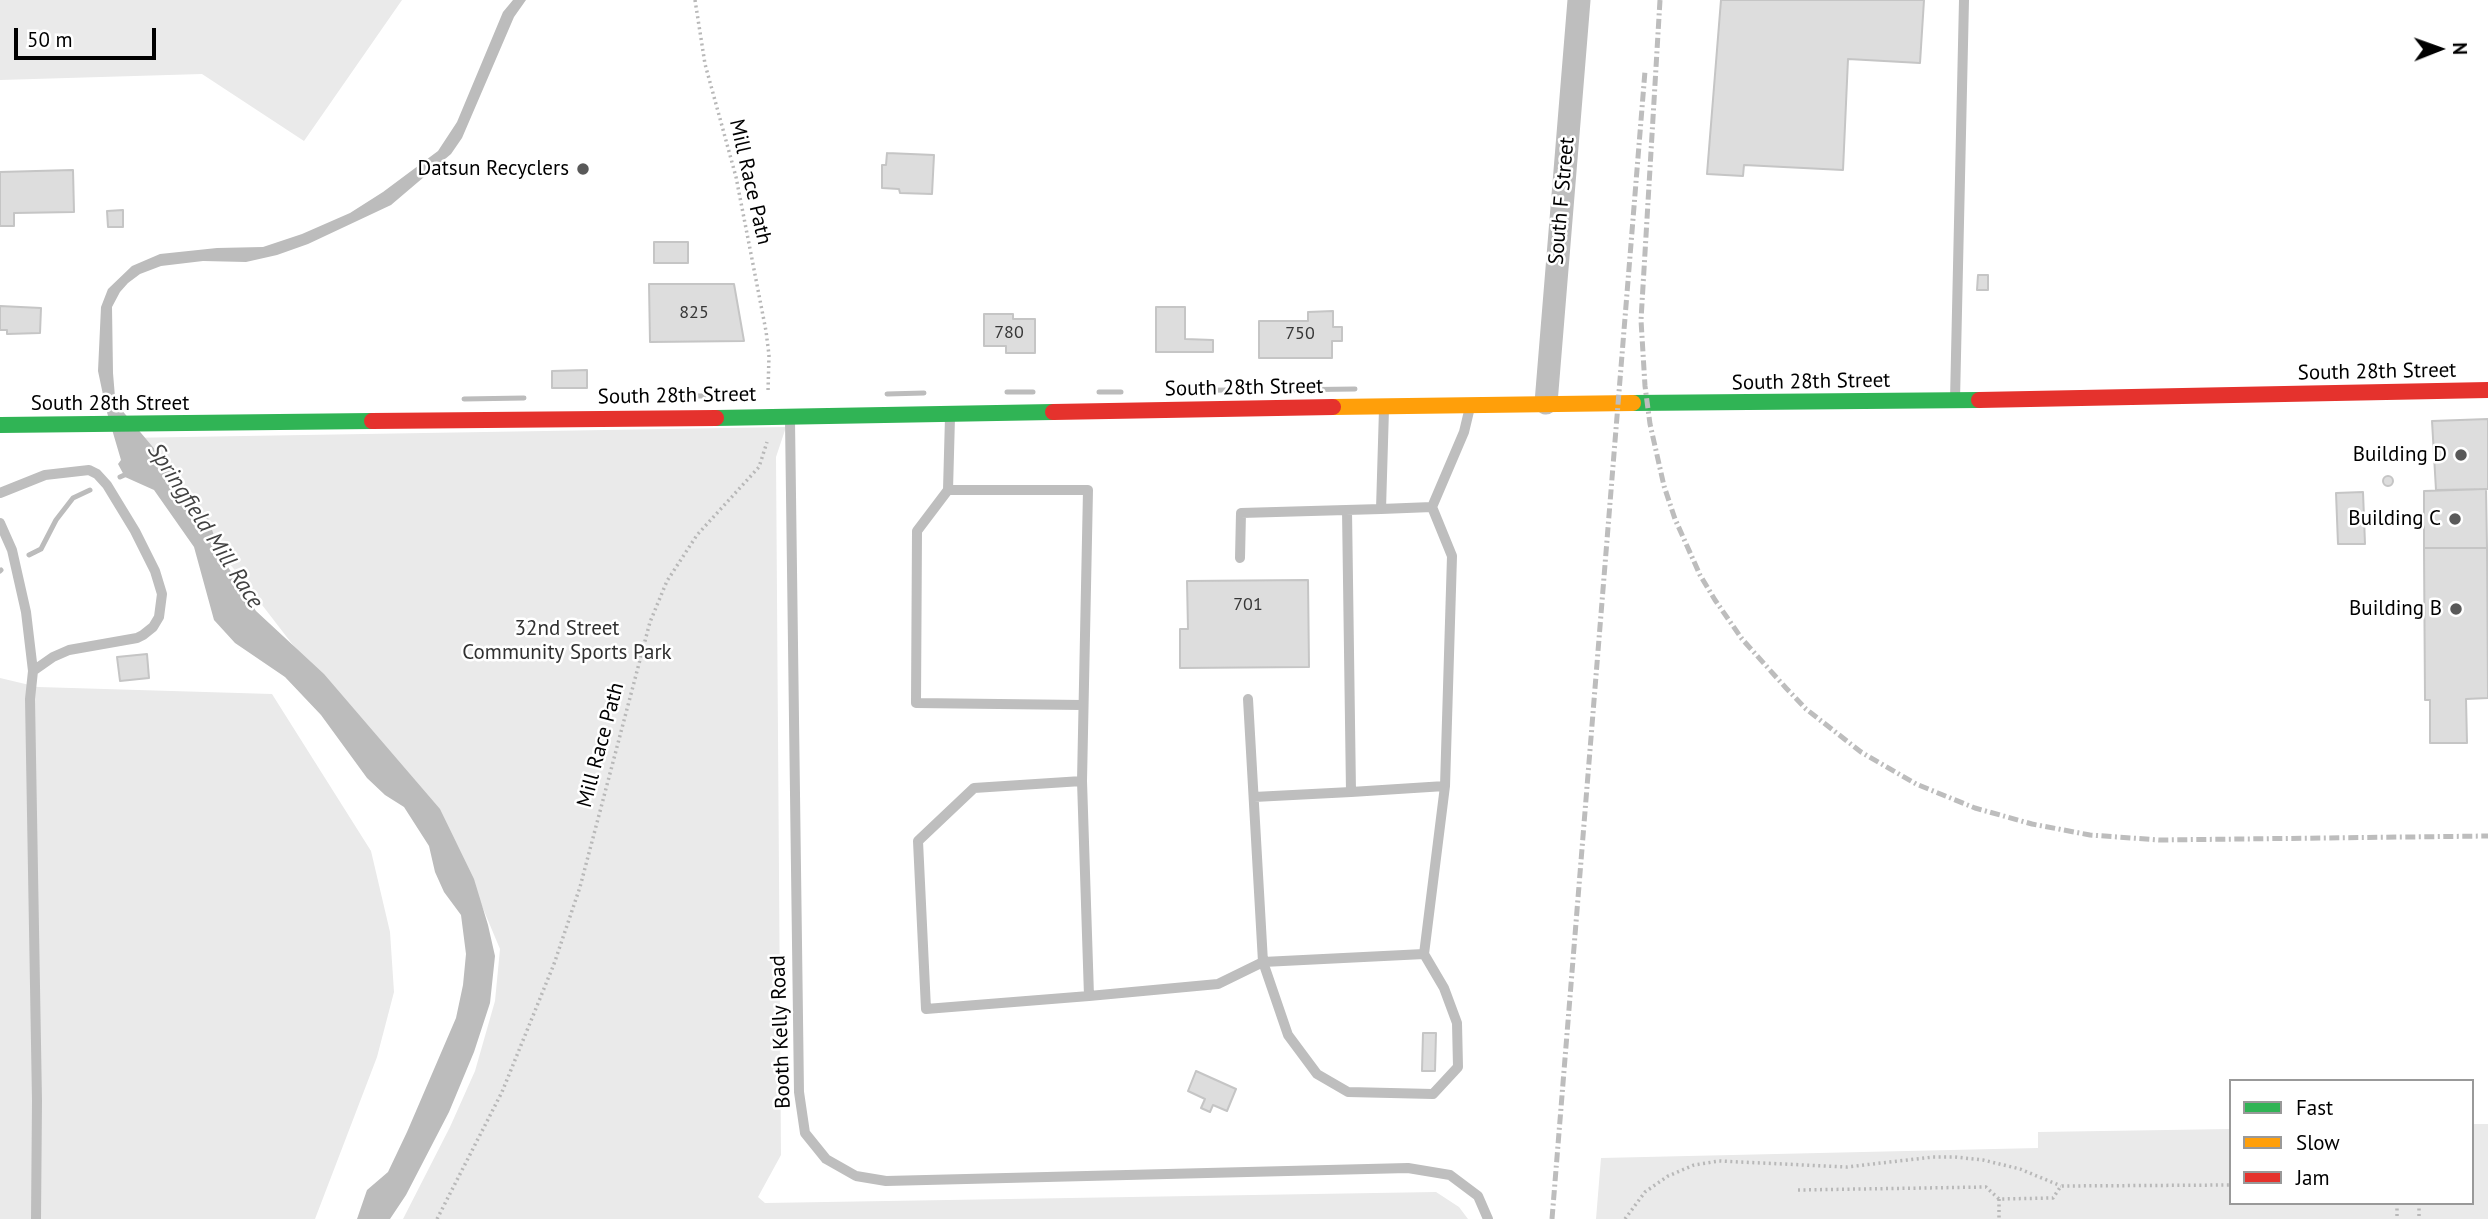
<!DOCTYPE html>
<style>
body{margin:0}
#map{position:relative;width:2488px;height:1219px;overflow:hidden;background:#fff;font-family:"PT Sans",sans-serif}
canvas{display:block}
.legend{position:absolute;left:2229px;top:1079px;width:245px;height:126px;box-sizing:border-box;background:#fff;border:2px solid #999;margin:0;padding:9px 12px;list-style:none;font-size:21px;color:#000}
.legend li{display:flex;align-items:center;gap:14px;height:35px}
.legend b{width:35px;border:2px solid #999}
.north{position:absolute;left:2404px;top:14px;width:70px;height:70px;-webkit-text-stroke:5px #fff;paint-order:stroke;rotate:89deg;font-size:19px;font-weight:700;line-height:28px;text-align:center;color:#000}
.north::after{content:'';display:block;margin:auto;width:24px;height:32px;background:#000;clip-path:polygon(50% 0,100% 100%,50% 72%,0 100%)}
.scale{position:absolute;left:14px;top:28px;width:142px;height:32px;box-sizing:border-box;border:4px solid #000;border-top:0;padding-left:9px;font-size:21px;line-height:24px;white-space:nowrap;color:#000;-webkit-text-stroke:5px #fff;paint-order:stroke}
</style>
<div id="map">
<canvas width="2488" height="1219"></canvas>
<ul class="legend">
<li><b style="height:9px;background:#30b455"></b>Fast</li>
<li><b style="height:9px;background:#ff9f0a"></b>Slow</li>
<li><b style="height:9px;background:#e5322d"></b>Jam</li>
</ul>
<div class="north">N</div>
<div class="scale">50 m</div>
</div>
<script>
const c = document.querySelector('canvas').getContext('2d');
c.lineJoin = 'round';
function paint(path, color) {
  c.fillStyle = color;
  c.fill(path, 'evenodd');
}
function toPath(rows) {
  const path = new Path2D();
  for (const r of rows) {
    if (r.length === 3) {
      path.moveTo(r[0] + r[2], r[1]);
      path.arc(r[0], r[1], r[2], 0, 2 * Math.PI);
      continue;
    }
    path.moveTo(r[0], r[1]);
    for (let i = 2; i < r.length; i += 2) path.lineTo(r[i], r[i + 1]);
  }
  return path;
}
function stroke(path, color, width, dash) {
  c.strokeStyle = color;
  c.lineWidth = width;
  c.lineCap = dash ? 'butt' : 'round';
  c.setLineDash(dash || []);
  c.stroke(path);
}
function write(font, color, halo, rows, align = 'center') {
  c.font = font + ' "PT Sans",sans-serif';
  c.lineWidth = 5;
  c.setLineDash([]);
  c.textBaseline = 'middle';
  c.strokeStyle = halo;
  c.fillStyle = color;
  for (const [text, x, y, turn = 0] of rows) {
    c.save();
    c.translate(x, y);
    c.rotate((+turn || 0) * Math.PI / 180);
    c.textAlign = isNaN(turn) ? turn : align;
    if (halo) c.strokeText(text, 0, 0);
    c.fillText(text, 0, 0);
    c.restore();
  }
}
paint(toPath([
 [0,0,402,0,304,141,202,74,0,80],
 [786,427,776,457,781,1155,758,1197,765,1203,1436,1192,1459,1207,1468,1219,403,1219,450,1127,475,1071,495,1001,500,949,479,899,437,812,296,649,239,575,124,438],
 [0,678,38,687,272,694,371,851,390,932,394,992,377,1057,315,1219,0,1219],
 [2472,1124,2488,1124,2488,1219,1596,1219,1601,1158,2038,1148,2038,1132,2231,1129,2231,1203,2472,1203]
]), '#eaeaea');
paint(toPath([
 [513,0,526,0,514,17,462,138,451,154,391,205,308,244,277,255,246,262,203,261,161,266,140,274,128,283,120,292,112,307,113,373,115,397,120,408,178,477,208,518,221,556,256,611,324,674,440,809,474,879,488,925,495,956,490,1003,474,1052,449,1112,406,1195,390,1219,357,1219,367,1190,388,1172,407,1132,456,1018,463,985,466,954,461,915,444,892,435,872,429,846,404,807,385,795,367,778,321,715,285,677,235,643,214,620,194,547,154,490,125,477,118,464,121,460,106,409,98,371,101,307,108,289,132,266,160,254,217,248,263,247,302,234,350,213,383,192,438,151,457,122,503,12]
]), '#bcbcbc');
stroke(toPath([
 [1279,390,1355,389],
 [1180,391,1226,390],
 [1007,392,1033,392],
 [1099,392,1121,392],
 [887,394,924,393],
 [680,396,704,396],
 [464,399,524,398],
 [120,477,131,472],
 [29,555,41,549,56,520,73,498,90,490],
 [0,571,1,570]
]), '#bcbcbc', 5);
const building = toPath([
 [1721,0,1924,0,1920,63,1848,59,1843,170,1744,165,1743,176,1707,174,1721,0],
 [887,153,934,155,932,194,900,193,899,189,882,188,882,165,886,165,887,153],
 [73,170,74,212,14,213,14,226,0,226,0,172,73,170],
 [123,210,123,227,108,227,107,211,123,210],
 [654,242,688,242,688,263,654,263,654,242],
 [1978,275,1988,275,1988,290,1977,290,1978,275],
 [649,284,734,284,744,341,650,342,649,284],
 [0,306,41,308,40,333,7,334,7,330,0,330,0,306],
 [1156,307,1185,307,1185,339,1213,340,1213,352,1156,352,1156,307],
 [1333,311,1333,327,1342,327,1342,341,1332,341,1332,358,1259,358,1259,321,1308,321,1308,312,1333,311],
 [984,314,1013,314,1013,319,1035,319,1035,353,1006,353,1006,346,984,346,984,314],
 [587,370,587,388,552,388,552,371,587,370],
 [2488,419,2488,489,2436,490,2432,421,2488,419],
 [2388,481,5],
 [2486,489,2487,548,2424,548,2424,491,2486,489],
 [2363,492,2365,544,2338,544,2336,493,2363,492],
 [2424,548,2487,548,2488,698,2466,699,2467,743,2430,743,2430,700,2425,700,2424,548],
 [1308,580,1309,667,1180,668,1180,629,1188,629,1187,581,1308,580],
 [147,654,149,678,120,681,117,657,147,654],
 [1423,1033,1436,1033,1435,1071,1422,1071,1423,1033],
 [1196,1071,1236,1089,1227,1111,1213,1105,1210,1112,1201,1108,1205,1099,1188,1091,1196,1071]
]);
paint(building, '#ddd');
stroke(building, '#c5c5c5', 2);
stroke(toPath([
 [695,0,705,64,736,177,766,331,769,355,768,392],
 [1798,1190,1986,1187,1999,1199,2053,1198,2061,1186,2231,1185],
 [1999,1199,1999,1219],
 [2397,1203,2397,1219],
 [2419,1203,2419,1219],
 [437,1219,502,1092,554,964,580,887,650,622,667,581,697,535,759,467,767,442],
 [1625,1219,1645,1192,1668,1176,1694,1165,1719,1161,1847,1167,1933,1157,1955,1157,1983,1160,2020,1169,2061,1186]
]), '#b8b8b8', 3.5, [2, 3.5]);
stroke(toPath([
 [1955,400,1964,0],
 [790,420,799,1092,805,1133,826,1159,856,1176,886,1181,1408,1168,1450,1175,1478,1196,1488,1219],
 [948,490,950,417],
 [0,493,45,475,89,470,97,474,107,485,135,531,155,571,162,594,159,617,153,627,143,635,137,638,69,650,53,657,33,671],
 [1381,509,1432,507],
 [1347,510,1351,792,1445,786],
 [0,523,12,550,26,612,33,671,30,699,37,1101,36,1219],
 [1240,558,1241,513,1381,509,1384,409],
 [1248,699,1263,962,1424,954,1445,786,1452,556,1432,507,1464,432,1470,407],
 [1082,781,1088,490,948,490,917,531,916,703,1082,705],
 [1254,797,1351,792],
 [1089,996,1082,781,974,788,918,841,926,1009,1089,996,1218,984,1263,962,1288,1035,1317,1074,1348,1092,1433,1094,1458,1067,1457,1023,1444,988,1424,954]
]), '#bebebe', 10);
stroke(toPath([
 [1546,403,1579,0]
]), '#bebebe', 23);
stroke(toPath([
 [1633,403,1979,400],
 [716,418,1053,412],
 [0,425,372,421]
]), '#30b455', 16);
stroke(toPath([
 [1333,407,1633,403]
]), '#ff9f0a', 16);
stroke(toPath([
 [1979,400,2488,390],
 [1053,412,1333,407],
 [372,421,716,418]
]), '#e5322d', 16);
stroke(toPath([
 [1660,0,1641,320,1645,386,1650,424,1664,486,1675,519,1700,575,1715,600,1742,639,1786,688,1806,709,1861,752,1916,784,1975,808,2032,824,2090,835,2159,840,2488,836],
 [1552,1219,1645,71]
]), '#bdbdbd', 5, [10, 3.5, 2, 3.5]);
for (const [x, y, r, color] of [
 [583,169,7,"#595959"],
 [2461,455,7,"#595959"],
 [2455,519,7,"#595959"],
 [2456,609,7,"#595959"]
]) {
  const dot = new Path2D();
  dot.arc(x, y, r, 0, 2 * Math.PI);
  c.fillStyle = color;
  c.fill(dot);
  stroke(dot, '#fff', 2.5);
}
write('18px', '#373737', null, [
 ["825",694,313],
 ["780",1009,333],
 ["750",1300,334],
 ["701",1248,605]
]);
write('21px', '#000', '#fff', [
 ["Datsun Recyclers",569,169],
 ["Building D",2447,455],
 ["Building C",2441,519],
 ["Building B",2442,609]
], 'right');
write('21px', '#000', '#fff', [
 ["Mill Race Path",750,182,77],
 ["South F Street",1562,201,-85],
 ["South 28th Street",2377,372,-1],
 ["South 28th Street",1811,382,-1],
 ["South 28th Street",1244,388,-1],
 ["South 28th Street",677,396,-1],
 ["South 28th Street",110,404],
 ["Mill Race Path",601,745,-75],
 ["Booth Kelly Road",781,1032,-92]
]);
write('21px', '#303030', '#fff', [
 ["32nd Street",567,629],
 ["Community Sports Park",567,653]
]);
write('italic 23px', '#414141', '#fff', [
 ["Springfield Mill Race",205,526,57]
]);
</script>
